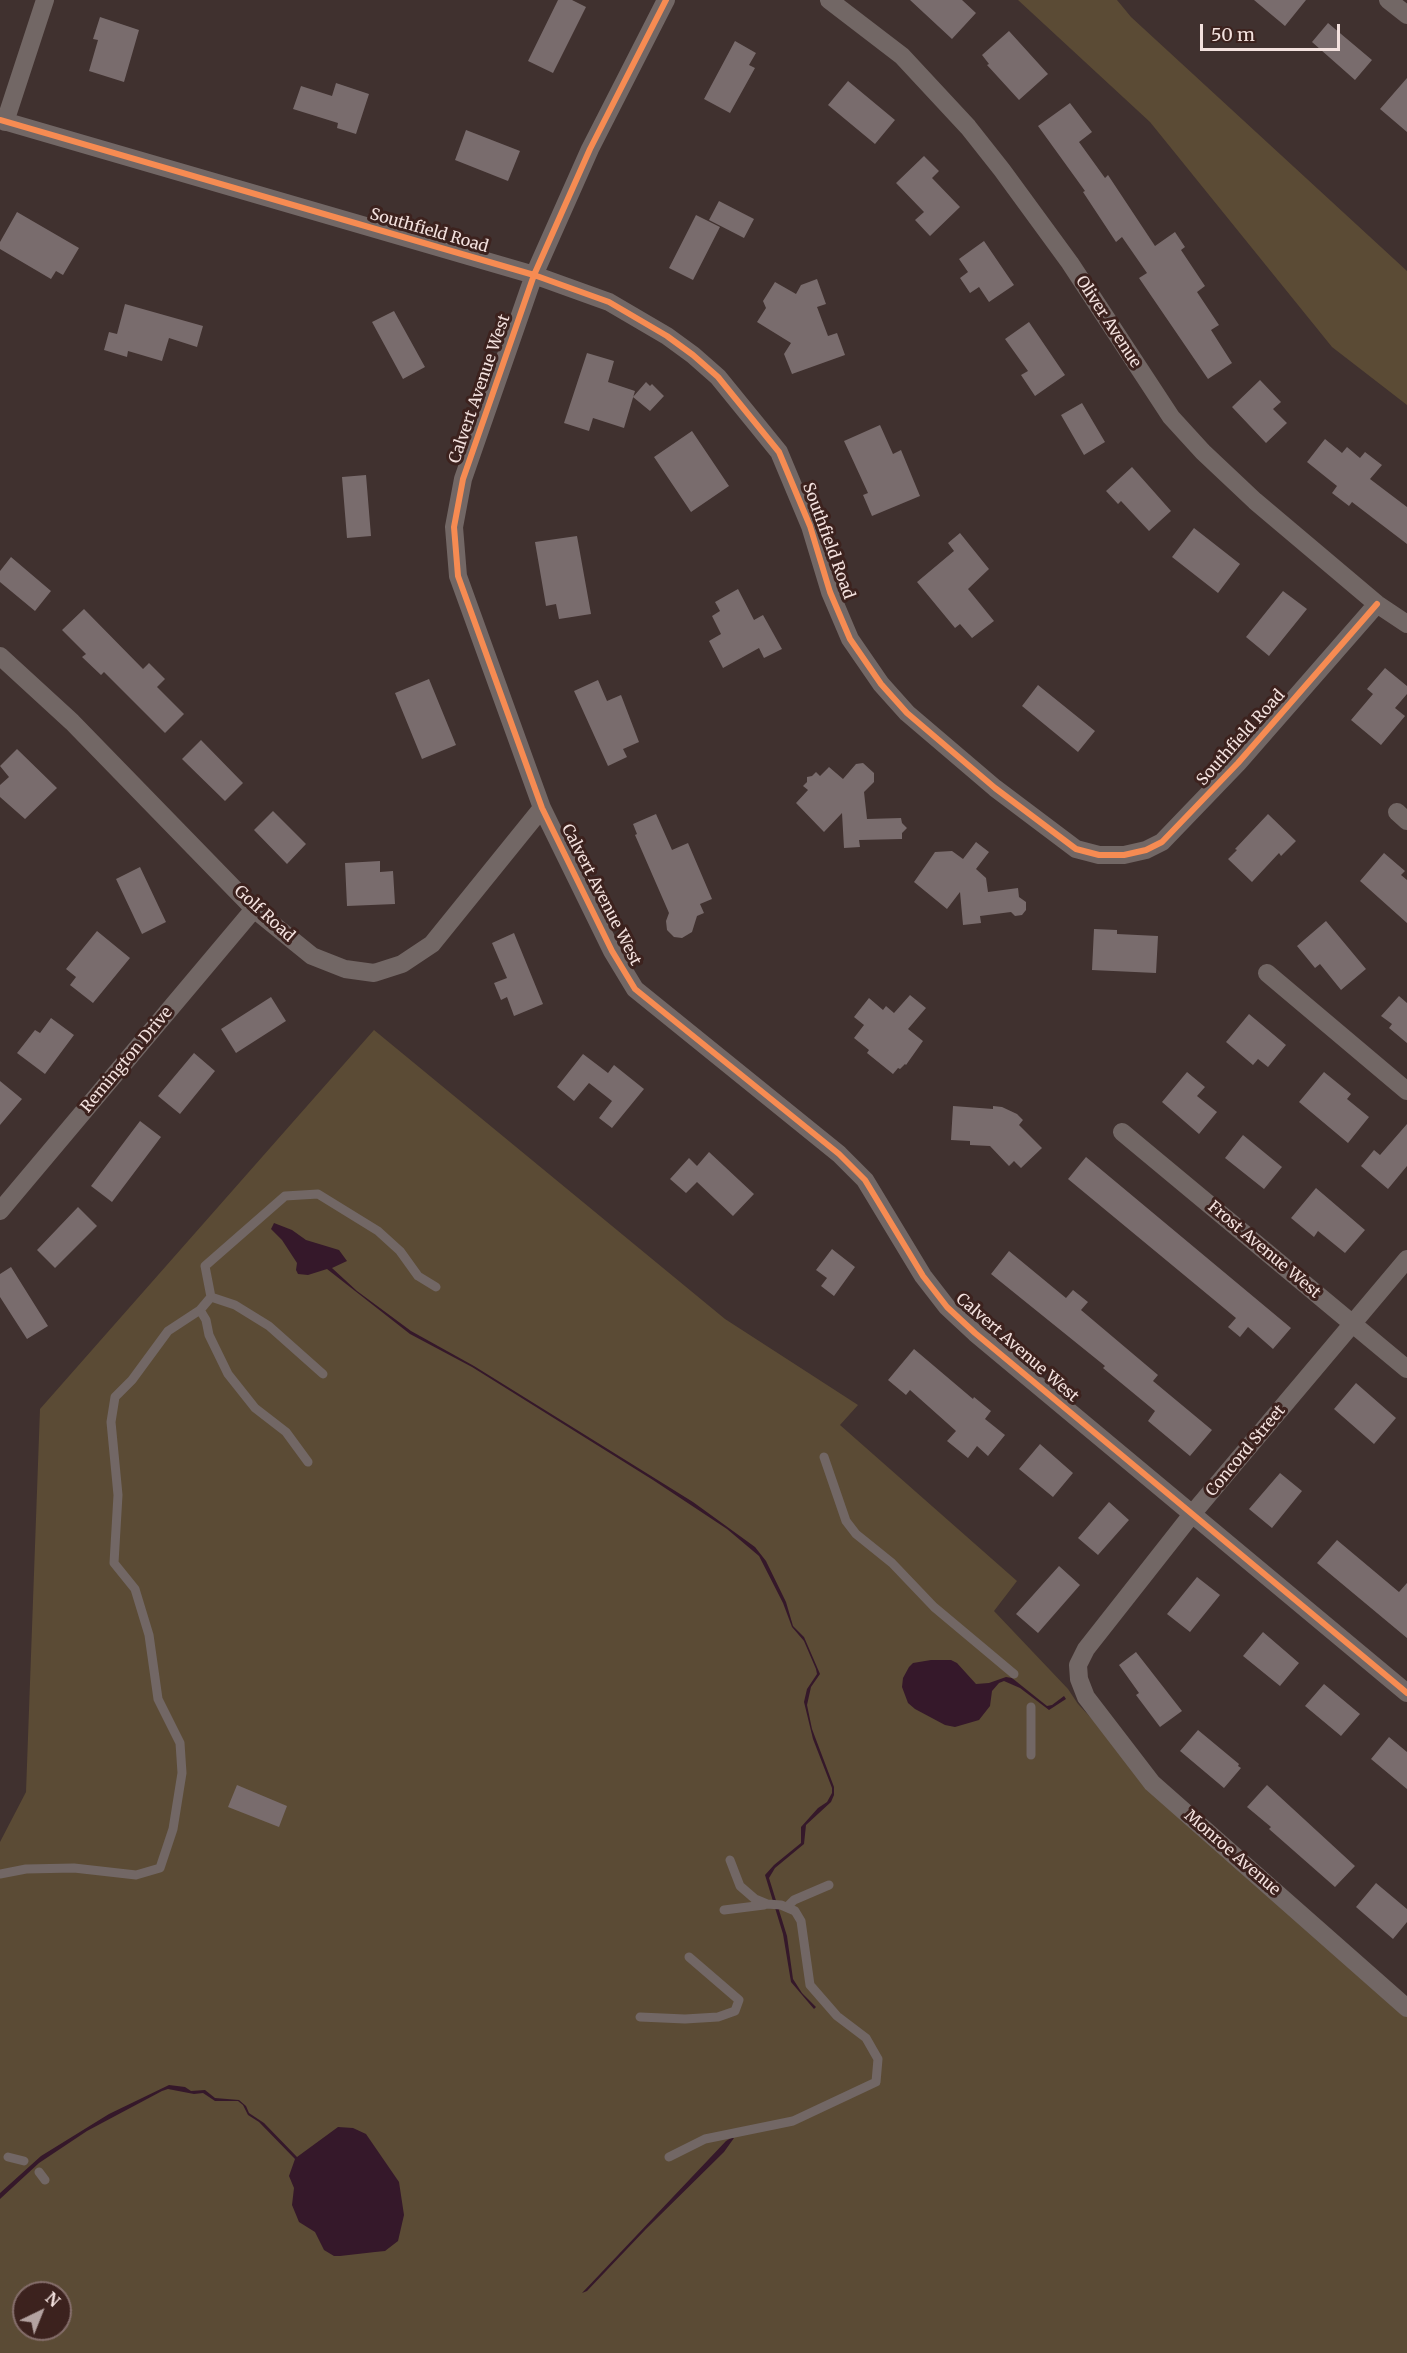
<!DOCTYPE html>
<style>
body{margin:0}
#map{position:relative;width:1407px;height:2353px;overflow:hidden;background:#40312f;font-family:Merriweather,serif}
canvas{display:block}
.north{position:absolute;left:12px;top:2281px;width:60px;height:60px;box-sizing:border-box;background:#3c221e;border:2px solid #856e6b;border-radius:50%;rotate:43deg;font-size:16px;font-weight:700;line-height:24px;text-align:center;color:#f3e1de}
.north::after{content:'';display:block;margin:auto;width:21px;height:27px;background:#b4a3a1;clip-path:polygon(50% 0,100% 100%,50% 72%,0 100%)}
.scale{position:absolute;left:1200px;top:24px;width:140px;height:27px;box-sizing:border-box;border:3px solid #f3e1de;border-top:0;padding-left:8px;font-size:18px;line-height:21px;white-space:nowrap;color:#f3e1de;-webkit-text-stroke:4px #3c221e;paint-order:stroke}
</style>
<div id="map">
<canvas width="1407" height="2353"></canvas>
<div class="north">N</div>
<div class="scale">50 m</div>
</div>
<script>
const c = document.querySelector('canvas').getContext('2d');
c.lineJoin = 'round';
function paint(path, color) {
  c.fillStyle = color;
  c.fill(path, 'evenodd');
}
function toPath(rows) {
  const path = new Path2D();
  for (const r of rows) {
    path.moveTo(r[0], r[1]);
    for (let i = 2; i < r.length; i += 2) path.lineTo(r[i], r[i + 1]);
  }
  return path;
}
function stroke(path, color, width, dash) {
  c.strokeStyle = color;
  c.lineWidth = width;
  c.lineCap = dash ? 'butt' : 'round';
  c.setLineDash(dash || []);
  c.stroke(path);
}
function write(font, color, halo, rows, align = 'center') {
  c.font = font + ' Merriweather,serif';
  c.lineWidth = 6;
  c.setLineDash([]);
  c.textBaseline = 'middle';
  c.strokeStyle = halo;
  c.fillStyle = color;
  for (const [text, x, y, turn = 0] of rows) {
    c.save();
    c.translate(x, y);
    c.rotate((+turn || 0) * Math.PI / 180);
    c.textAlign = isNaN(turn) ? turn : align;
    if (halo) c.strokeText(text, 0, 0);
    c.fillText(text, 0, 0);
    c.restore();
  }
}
paint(toPath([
 [1018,0,1117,0,1131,17,1407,271,1407,405,1332,347,1150,122],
 [374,1030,725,1319,858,1405,840,1425,1017,1581,994,1611,1068,1689,1078,1704,1152,1783,1407,2008,1407,2353,0,2353,0,1842,26,1792,40,1409],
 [24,2293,60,2293,60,2329,24,2329]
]), '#5b4b35');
paint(toPath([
 [274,1223,292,1230,306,1240,339,1250,347,1261,332,1268,357,1291,411,1331,474,1366,693,1502,755,1547,766,1561,786,1602,793,1626,804,1637,820,1674,811,1687,807,1705,812,1729,834,1787,834,1795,831,1802,806,1825,804,1844,775,1868,769,1878,787,1936,793,1979,802,1993,816,2007,814,2009,791,1982,783,1934,765,1875,774,1865,801,1843,801,1827,818,1808,827,1802,832,1793,832,1788,813,1739,804,1702,807,1689,817,1674,816,1669,804,1641,792,1627,783,1603,759,1556,727,1529,653,1480,472,1367,410,1334,327,1269,308,1275,298,1274,296,1270,297,1263,282,1240,271,1229],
 [931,1660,951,1660,957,1663,976,1684,989,1683,1006,1677,1012,1678,1047,1706,1052,1705,1064,1696,1066,1699,1049,1710,1020,1688,1004,1681,999,1683,992,1691,990,1706,979,1720,955,1727,945,1725,915,1709,908,1703,902,1687,903,1678,909,1667,913,1663],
 [169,2085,185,2087,191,2091,205,2090,215,2098,239,2100,246,2106,249,2113,264,2123,297,2157,338,2127,353,2128,366,2134,399,2182,404,2215,398,2241,385,2251,375,2252,340,2256,334,2256,324,2250,315,2232,299,2222,292,2205,294,2188,289,2176,295,2159,259,2122,248,2115,243,2105,238,2101,215,2101,203,2093,194,2094,168,2089,162,2091,87,2131,39,2163,0,2199,0,2193,41,2156,109,2114],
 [731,2138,734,2138,724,2152,646,2229,587,2291,582,2293,726,2141]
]), '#35182a');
paint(toPath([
 [558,0,572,0,586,7,553,73,528,61],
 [910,0,962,0,976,13,952,39],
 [1254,0,1306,0,1285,26],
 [100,17,139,30,124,82,89,71,98,40,93,39],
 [1328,23,1372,60,1355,80,1312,42],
 [1009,31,1048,74,1019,100,987,65,989,64,982,55],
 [735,41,756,53,749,65,755,68,730,113,704,99],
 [1407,78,1407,132,1380,109],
 [848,81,895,120,875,144,828,105],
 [336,83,369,94,356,134,337,128,338,123,293,109,301,86,332,96],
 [1070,103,1092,132,1079,142,1105,178,1108,175,1155,246,1175,232,1185,247,1181,250,1205,286,1197,292,1219,325,1211,330,1232,363,1208,379,1139,278,1147,273,1122,237,1116,242,1083,192,1085,191,1038,126],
 [466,130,520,151,508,181,455,160],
 [924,156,939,171,932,178,960,207,930,236,915,220,924,212,896,183],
 [719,201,754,219,744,238,709,220],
 [17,212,79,248,63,275,56,271,51,279,0,249,0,242],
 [696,215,720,227,693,280,669,268],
 [984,241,1014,285,989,302,979,287,970,293,960,278,968,272,959,259],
 [817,279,826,304,817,307,828,336,837,333,845,355,792,374,784,354,791,343,757,322,766,308,763,301,775,282,796,294,801,285],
 [125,304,203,326,197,347,169,338,162,361,128,351,127,357,104,350,109,332,117,334],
 [394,311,425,367,403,379,372,322],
 [1029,322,1065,375,1035,396,1021,375,1028,371,1005,339],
 [587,353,614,361,608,382,635,391,624,428,593,418,589,431,564,423],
 [1260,380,1281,402,1273,409,1287,423,1266,443,1232,407],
 [646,382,650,386,652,384,664,396,650,411,633,397],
 [1082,403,1105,442,1084,455,1061,415],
 [880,425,893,454,901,450,920,496,872,516,863,495,868,493,844,441],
 [692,431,729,486,691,512,654,457],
 [1325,439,1342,453,1347,447,1360,458,1365,452,1382,465,1370,479,1407,507,1407,544,1352,502,1349,506,1332,493,1337,486,1307,462],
 [1132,467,1171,511,1149,531,1121,501,1118,504,1106,491],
 [366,475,371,536,347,538,342,477],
 [1194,528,1240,564,1218,593,1172,557],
 [960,533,989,569,968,589,994,621,972,638,960,624,955,628,917,582,954,551,948,543],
 [577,536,591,614,559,619,556,604,546,606,535,542],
 [11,557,51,591,35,611,0,582,0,571],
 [738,589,754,620,763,615,782,649,764,658,759,648,723,668,709,641,721,634,712,616,720,611,715,602],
 [1283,591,1307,609,1269,656,1246,637],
 [84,609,143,669,149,663,165,679,157,687,184,714,165,733,104,672,101,675,82,657,86,654,62,630],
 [1385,668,1407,686,1407,694,1395,708,1405,716,1381,745,1351,720,1373,694,1367,689],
 [429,679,456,745,422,759,395,693],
 [598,680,607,701,621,695,639,742,623,749,627,757,608,766,574,691],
 [1038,685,1095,731,1078,752,1022,706],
 [201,740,243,783,225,801,182,759],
 [17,749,57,788,25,819,0,797,0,785,9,777,0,766],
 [863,763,874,773,874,782,864,792,867,819,901,818,902,823,907,828,902,833,902,839,859,840,860,847,844,848,842,813,824,832,796,803,808,790,803,786,807,782,807,777,812,776,816,772,820,776,829,767,843,779,856,764],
 [273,811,306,844,287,864,254,830],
 [656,814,672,850,688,843,712,899,700,904,704,913,697,916,692,932,682,938,674,937,667,930,666,921,669,913,635,835,637,834,633,824],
 [1268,814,1296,841,1281,856,1279,853,1252,882,1228,859,1237,850,1235,849],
 [976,842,989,852,976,869,986,878,988,892,1018,888,1019,897,1026,902,1026,910,1022,915,1015,916,1011,912,980,916,981,923,963,925,960,892,947,909,914,882,935,852,952,851,963,859],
 [1384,853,1405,871,1401,875,1407,880,1407,923,1360,881],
 [380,861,380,872,393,871,395,904,347,906,345,863],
 [140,867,166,922,142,934,116,879],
 [1326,921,1366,969,1341,990,1320,964,1315,968,1297,946],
 [1094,929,1117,930,1117,934,1158,936,1156,973,1092,970],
 [97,931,130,958,93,1003,70,985,76,977,66,969],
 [514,933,543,1004,514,1016,507,997,501,1000,494,983,507,978,492,943],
 [910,995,926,1008,908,1029,923,1041,906,1065,905,1064,900,1069,898,1068,893,1074,867,1053,869,1050,854,1038,864,1025,854,1017,869,998,883,1010,886,1006,894,1013],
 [1399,996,1407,1003,1407,1043,1389,1028,1392,1024,1381,1016],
 [271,997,286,1021,236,1053,221,1029],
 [1249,1014,1286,1045,1268,1067,1258,1059,1253,1065,1226,1042],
 [51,1018,74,1035,45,1074,17,1053,35,1030,40,1033],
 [194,1053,215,1071,180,1114,158,1096],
 [583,1054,608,1073,614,1065,644,1089,612,1128,599,1118,612,1101,589,1083,574,1101,557,1087],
 [1187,1072,1205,1087,1197,1096,1217,1112,1199,1134,1162,1102],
 [1324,1072,1351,1094,1347,1099,1369,1117,1348,1143,1299,1102],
 [0,1081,22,1099,0,1125],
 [953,1106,993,1109,993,1106,1002,1107,1017,1114,1023,1120,1019,1125,1042,1148,1021,1168,1014,1161,1009,1166,990,1146,970,1145,970,1141,951,1140],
 [140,1121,161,1137,112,1202,91,1186],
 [1407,1124,1407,1166,1388,1189,1361,1166,1374,1150,1380,1155],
 [1243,1135,1282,1167,1264,1189,1225,1158],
 [709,1152,754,1194,733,1216,697,1182,686,1193,670,1179,689,1158,697,1166],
 [1086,1157,1291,1328,1273,1349,1248,1327,1240,1337,1228,1327,1236,1318,1068,1179],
 [1316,1188,1365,1230,1345,1253,1318,1231,1314,1237,1291,1218],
 [78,1207,97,1226,55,1268,37,1250],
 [832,1249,855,1267,834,1296,821,1286,827,1278,816,1270],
 [1009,1251,1066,1298,1073,1290,1088,1302,1081,1310,1158,1375,1153,1381,1212,1430,1190,1456,1148,1421,1155,1411,1103,1368,1105,1366,991,1274],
 [11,1267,48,1326,27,1339,0,1297,0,1274],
 [914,1349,973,1399,974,1397,991,1411,985,1419,1005,1435,988,1456,977,1446,968,1458,947,1441,956,1431,910,1390,906,1395,888,1380],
 [1356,1383,1396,1418,1374,1444,1334,1409],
 [1040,1444,1073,1473,1053,1497,1019,1469],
 [1280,1473,1302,1491,1272,1528,1249,1509],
 [1109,1502,1129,1520,1098,1555,1078,1538],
 [1337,1540,1399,1592,1407,1583,1407,1638,1317,1563],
 [1059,1566,1080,1585,1038,1633,1016,1614],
 [1197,1577,1220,1595,1190,1632,1167,1614],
 [1263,1632,1299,1663,1280,1686,1243,1656],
 [1136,1652,1182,1711,1160,1727,1136,1695,1139,1693,1119,1665],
 [1324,1684,1360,1714,1341,1736,1305,1706],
 [1198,1730,1239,1764,1238,1766,1241,1768,1224,1788,1180,1751],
 [1389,1737,1407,1752,1407,1789,1371,1759],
 [237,1785,287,1806,279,1827,228,1807],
 [1267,1785,1355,1866,1335,1887,1269,1829,1271,1827,1247,1807],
 [1376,1883,1407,1909,1407,1922,1393,1939,1356,1907]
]), '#796c6d');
stroke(toPath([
 [211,1297,235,1305,269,1326,323,1374],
 [200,1310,206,1320,209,1335,228,1374,255,1408,286,1432,308,1462],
 [824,1457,846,1521,856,1534,892,1563,934,1607,1014,1674],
 [1031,1755,1031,1707],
 [0,1874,26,1869,74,1868,136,1875,160,1868,173,1829,182,1773,180,1743,158,1699,149,1635,135,1589,114,1563,118,1495,111,1422,115,1397,132,1380,168,1331,200,1310,211,1297,205,1266,285,1196,318,1194,378,1231,400,1251,418,1276,436,1287],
 [787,1907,794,1900,829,1885],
 [724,1910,764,1905],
 [640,2017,685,2019,718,2017,735,2011,739,2000,689,1957],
 [8,2157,24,2161],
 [669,2157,705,2139,793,2121,876,2082,878,2059,866,2038,837,2016,810,1985,801,1921,795,1911,781,1905,767,1904,755,1899,740,1886,730,1860],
 [39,2172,45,2180]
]), '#726765', 9);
stroke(toPath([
 [666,0,590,149,534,275,463,479,454,527,458,576,542,808,612,951,635,989,839,1154,865,1180,923,1276,947,1307,975,1333,1407,1693],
 [829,0,902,56,968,127,1002,170,1070,263,1171,417,1203,452,1255,501,1377,604,1407,624],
 [1388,0,1407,15],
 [0,120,534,275,609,302,667,336,693,355,718,377,779,452,810,526,830,592,850,639,881,684,907,713,995,788,1076,849,1099,855,1124,855,1146,850,1162,842,1238,763,1377,604],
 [5,122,45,0],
 [0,656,72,722,254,909,312,956,345,969,374,973,402,964,432,944,542,808],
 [1397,812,1407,821],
 [1267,973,1407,1091],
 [1122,1132,1407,1369],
 [0,1211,254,909],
 [1407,1259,1193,1513,1086,1649,1078,1665,1079,1679,1086,1697,1152,1783,1407,2008]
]), '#726765', 18);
stroke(toPath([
 [666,0,590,149,534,275,463,479,454,527,458,576,542,808,612,951,635,989,839,1154,865,1180,923,1276,947,1307,975,1333,1407,1693],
 [0,120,534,275,609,302,667,336,693,355,718,377,779,452,810,526,830,592,850,639,881,684,907,713,995,788,1076,849,1099,855,1124,855,1146,850,1162,842,1238,763,1377,604]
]), '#f68b52', 6);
write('16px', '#f3e1de', '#3c221e', [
 ["Southfield Road",429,231,16],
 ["Oliver Avenue",1108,322,57],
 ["Calvert Avenue West",480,389,-71],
 ["Southfield Road",828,541,70],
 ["Southfield Road",1241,738,-48],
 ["Calvert Avenue West",601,895,63],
 ["Golf Road",264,914,42],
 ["Remington Drive",127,1060,-50],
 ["Frost Avenue West",1264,1250,40],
 ["Calvert Avenue West",1017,1348,41],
 ["Concord Street",1246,1451,-50],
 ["Monroe Avenue",1232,1853,41]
]);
</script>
